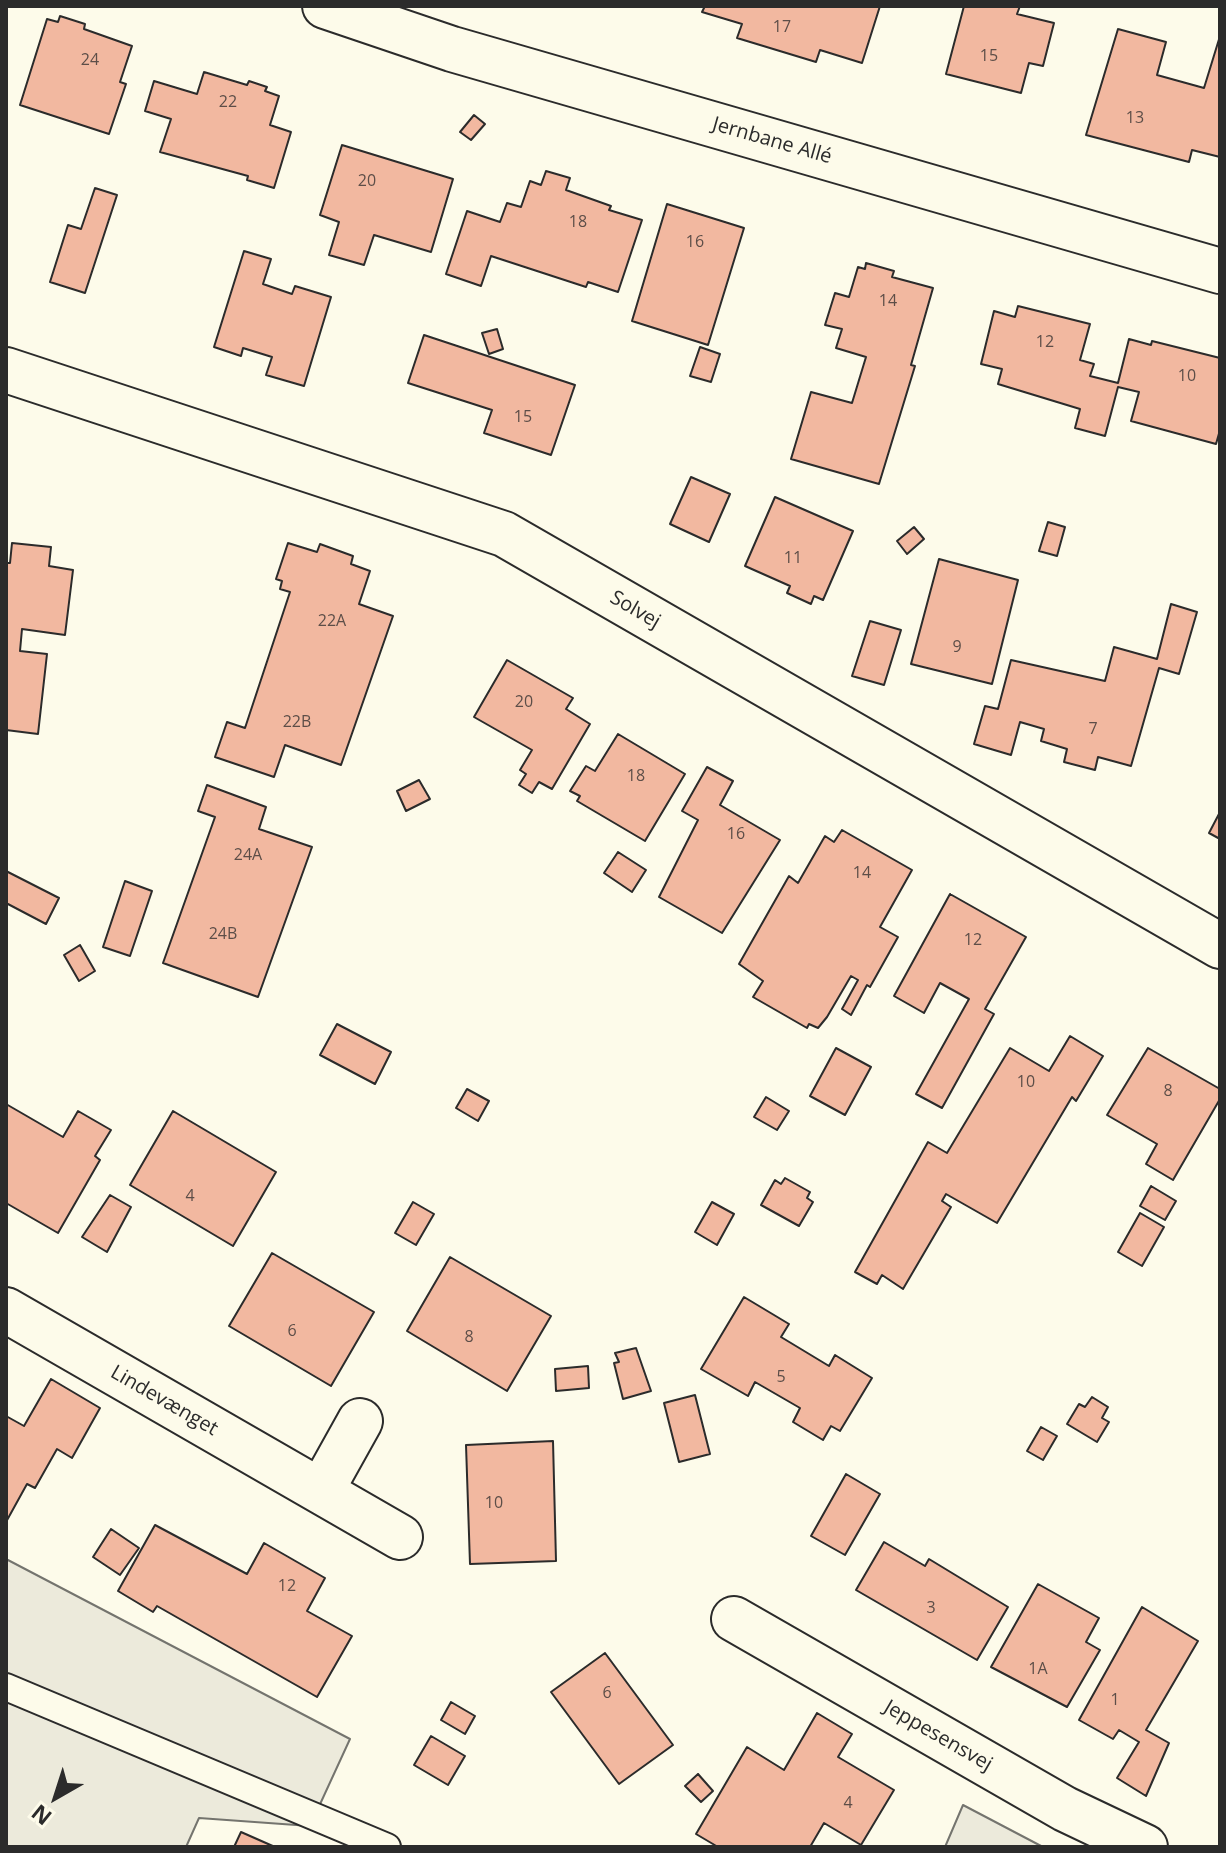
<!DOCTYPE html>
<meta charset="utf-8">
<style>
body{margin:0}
#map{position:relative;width:1226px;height:1853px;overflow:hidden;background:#fdfbea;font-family:"Open Sans",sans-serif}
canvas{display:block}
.frame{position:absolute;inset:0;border:8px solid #2b2b2b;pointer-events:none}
.north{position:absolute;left:16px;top:1757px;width:80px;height:80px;-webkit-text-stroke:6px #fdfbea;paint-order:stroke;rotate:219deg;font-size:22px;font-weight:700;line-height:32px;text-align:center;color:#2b2b2b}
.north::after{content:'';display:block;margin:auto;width:28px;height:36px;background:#2b2b2b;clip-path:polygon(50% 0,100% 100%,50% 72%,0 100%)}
</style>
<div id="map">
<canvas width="1226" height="1853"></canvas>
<div class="frame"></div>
<div class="north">N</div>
</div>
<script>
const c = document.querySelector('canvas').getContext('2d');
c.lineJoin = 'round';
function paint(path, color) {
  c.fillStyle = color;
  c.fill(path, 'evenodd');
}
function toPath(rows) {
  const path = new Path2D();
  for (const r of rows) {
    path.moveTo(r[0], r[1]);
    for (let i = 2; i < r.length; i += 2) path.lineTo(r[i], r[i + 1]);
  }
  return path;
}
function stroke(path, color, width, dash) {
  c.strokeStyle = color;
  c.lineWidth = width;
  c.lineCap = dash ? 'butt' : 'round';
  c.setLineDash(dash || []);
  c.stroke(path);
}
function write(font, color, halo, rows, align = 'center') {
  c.font = font + ' "Open Sans",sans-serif';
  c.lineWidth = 6;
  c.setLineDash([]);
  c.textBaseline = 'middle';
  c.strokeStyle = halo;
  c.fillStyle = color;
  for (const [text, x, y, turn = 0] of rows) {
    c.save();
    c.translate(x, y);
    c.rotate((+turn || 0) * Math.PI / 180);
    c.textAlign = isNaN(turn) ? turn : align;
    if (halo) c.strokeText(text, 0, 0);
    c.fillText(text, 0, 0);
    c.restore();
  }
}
const parking = toPath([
 [6,1559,350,1739,310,1826,199,1818,186,1847,6,1847,6,1559],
 [963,1805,1043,1847,945,1847,963,1805]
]);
paint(parking, '#eceadb');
stroke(parking, '#74746e', 2);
const building = toPath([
 [705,6,880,6,862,63,820,50,816,62,737,38,742,24,702,12,705,6],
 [964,6,1020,6,1017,14,1054,23,1043,66,1029,63,1021,93,946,74,964,6],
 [60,16,85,24,84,29,132,46,120,82,126,84,109,134,20,105,47,19,58,22,60,16],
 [1118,29,1166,42,1157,75,1204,88,1220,36,1220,157,1192,150,1189,162,1086,135,1118,29],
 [204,72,247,85,249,81,267,87,265,91,279,96,270,125,291,132,274,188,247,180,248,176,160,152,171,119,145,111,154,81,197,94,204,72],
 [474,115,485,124,471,140,460,132,474,115],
 [342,145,453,179,431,252,374,235,364,265,329,255,339,222,320,215,342,145],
 [546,171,570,178,566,190,611,206,609,210,642,220,618,292,588,282,586,287,491,256,481,286,446,274,467,211,500,222,507,203,521,207,530,181,541,185,546,171],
 [95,188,117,195,85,293,50,282,68,225,81,229,95,188],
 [667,204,744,228,708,345,632,321,667,204],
 [244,251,271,259,263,284,292,294,295,286,331,297,304,386,266,375,272,357,243,348,241,356,214,347,244,251],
 [866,263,894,271,892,277,933,288,911,365,915,366,879,484,791,459,811,392,852,403,866,357,836,348,842,329,825,325,835,293,849,297,858,267,865,269,866,263],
 [1018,306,1090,324,1080,360,1094,364,1090,376,1118,383,1129,339,1151,345,1152,341,1220,358,1220,430,1216,444,1131,421,1139,392,1118,387,1105,436,1075,428,1080,409,998,384,1002,369,981,364,994,311,1015,317,1018,306],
 [497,329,503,349,489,354,482,333,497,329],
 [424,335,575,385,551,455,484,433,492,410,408,383,424,335],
 [700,347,720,354,711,382,690,376,700,347],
 [691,477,730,494,709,542,670,524,691,477],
 [775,497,853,531,823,600,814,596,811,604,787,593,790,586,745,566,775,497],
 [1048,522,1065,527,1057,556,1039,551,1048,522],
 [914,527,924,539,907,554,897,541,914,527],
 [12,543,51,547,49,566,73,570,65,635,22,629,20,651,47,654,38,734,6,730,6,563,10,563,12,543],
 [288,543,317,552,320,544,353,556,351,564,370,571,359,604,393,616,341,765,285,745,274,777,215,757,227,722,245,728,290,592,280,589,282,581,276,579,288,543],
 [939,559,1018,580,992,684,911,664,939,559],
 [1171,604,1197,612,1179,674,1159,668,1131,766,1098,757,1095,770,1064,762,1067,749,1041,741,1044,729,1020,722,1011,755,974,744,985,706,998,709,1011,660,1105,681,1114,647,1157,659,1171,604],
 [870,621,901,630,884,685,852,676,870,621],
 [507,660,573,698,566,709,590,724,552,789,539,782,532,793,519,785,526,774,520,770,532,750,474,717,507,660],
 [618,734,685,774,645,841,577,801,580,796,570,791,586,766,595,771,618,734],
 [707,767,733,781,720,805,780,840,722,933,659,897,698,820,682,811,707,767],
 [419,780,430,799,406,811,397,791,419,780],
 [207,785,266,807,259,829,312,847,258,997,163,963,215,817,198,811,207,785],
 [1220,812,1220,839,1209,833,1220,812],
 [842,830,912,870,880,927,898,937,870,987,867,985,851,1015,842,1009,858,980,851,976,827,1017,818,1028,809,1024,807,1028,753,997,763,981,739,964,789,876,798,883,825,836,834,842,842,830],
 [618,852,646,870,632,892,604,873,618,852],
 [6,871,59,898,46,924,6,903,6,871],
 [125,881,152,891,130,956,103,947,125,881],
 [950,894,1026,937,985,1009,994,1014,942,1108,916,1094,969,999,940,983,924,1013,894,996,950,894],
 [80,945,95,971,79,981,64,955,80,945],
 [337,1024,391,1052,375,1084,320,1055,337,1024],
 [1070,1036,1103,1056,1076,1101,1072,1097,997,1223,946,1194,942,1201,951,1207,903,1289,882,1275,877,1284,855,1272,928,1142,947,1153,1010,1048,1049,1071,1070,1036],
 [836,1048,871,1067,845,1115,810,1096,836,1048],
 [1148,1048,1220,1089,1220,1099,1173,1180,1146,1164,1157,1144,1107,1115,1148,1048],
 [467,1089,489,1101,478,1121,456,1108,467,1089],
 [766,1097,789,1111,777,1130,754,1117,766,1097],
 [6,1104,63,1137,78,1111,111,1130,95,1156,100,1160,58,1233,6,1203,6,1104],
 [173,1111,276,1172,233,1246,130,1185,173,1111],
 [785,1178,810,1192,807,1198,813,1202,799,1226,761,1205,775,1180,781,1184,785,1178],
 [1151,1186,1176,1201,1165,1220,1140,1206,1151,1186],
 [110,1195,131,1207,107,1252,82,1237,110,1195],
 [413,1202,434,1214,416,1245,395,1233,413,1202],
 [712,1202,734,1214,717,1245,695,1232,712,1202],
 [1140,1213,1164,1227,1142,1266,1118,1252,1140,1213],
 [272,1253,374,1312,331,1386,229,1326,272,1253],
 [450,1257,551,1316,507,1391,407,1331,450,1257],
 [744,1297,789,1324,781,1337,829,1366,835,1355,872,1378,840,1431,831,1426,823,1440,793,1422,800,1408,755,1382,748,1396,701,1369,744,1297],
 [636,1348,651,1391,623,1399,614,1363,619,1362,615,1353,636,1348],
 [588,1366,589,1388,556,1391,555,1369,588,1366],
 [51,1379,100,1408,72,1458,57,1449,35,1488,27,1484,6,1522,6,1416,24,1426,51,1379],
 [695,1395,710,1454,679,1462,664,1403,695,1395],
 [1092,1397,1108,1407,1102,1418,1109,1422,1097,1442,1067,1424,1079,1404,1085,1407,1092,1397],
 [1041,1427,1057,1436,1043,1460,1027,1451,1041,1427],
 [553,1441,556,1561,470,1564,466,1445,553,1441],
 [846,1474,880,1494,845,1555,811,1536,846,1474],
 [155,1525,247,1574,264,1543,325,1578,307,1611,352,1636,317,1697,157,1606,153,1612,118,1591,155,1525],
 [111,1529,139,1548,120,1575,93,1557,111,1529],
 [884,1542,925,1566,929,1559,1008,1607,977,1660,856,1590,884,1542],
 [1038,1584,1099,1618,1086,1642,1100,1650,1067,1707,991,1667,1038,1584],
 [1142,1607,1198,1641,1146,1730,1169,1743,1146,1796,1117,1778,1139,1742,1119,1730,1113,1739,1079,1720,1142,1607],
 [605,1653,673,1745,619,1784,551,1692,605,1653],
 [451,1702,475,1716,465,1734,441,1720,451,1702],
 [817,1713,852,1734,838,1757,894,1790,861,1845,824,1823,810,1847,718,1847,696,1834,747,1747,784,1770,817,1713],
 [431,1736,465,1756,448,1785,414,1765,431,1736],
 [698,1774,713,1791,701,1802,685,1786,698,1774],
 [241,1832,275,1847,234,1847,241,1832]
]);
paint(building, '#f2b8a0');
stroke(building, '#2b2b2b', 2);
const lane = toPath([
 [6,1687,387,1847]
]);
const street = toPath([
 [325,6,452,49,1220,271],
 [6,370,504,534,1220,946],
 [6,1310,400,1537],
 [321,1491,360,1421],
 [734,1619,1065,1809,1145,1847]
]);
stroke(lane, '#2b2b2b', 30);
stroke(street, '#2b2b2b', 48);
stroke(lane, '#fdfbea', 26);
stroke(street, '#fdfbea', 44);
write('16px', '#5d4e48', null, [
 ["17",782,27],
 ["15",989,56],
 ["24",90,60],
 ["22",228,102],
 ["13",1135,118],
 ["20",367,181],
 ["18",578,222],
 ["16",695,242],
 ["14",888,301],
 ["12",1045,342],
 ["10",1187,376],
 ["15",523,417],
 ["11",793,558],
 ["22A",332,621],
 ["9",957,647],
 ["20",524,702],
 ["22B",297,722],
 ["7",1093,729],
 ["18",636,776],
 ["16",736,834],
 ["24A",248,855],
 ["14",862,873],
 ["24B",223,934],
 ["12",973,940],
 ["10",1026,1082],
 ["8",1168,1091],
 ["4",190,1196],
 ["6",292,1331],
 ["8",469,1337],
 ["5",781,1377],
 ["10",494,1503],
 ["12",287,1586],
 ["3",931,1608],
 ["1A",1038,1669],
 ["6",607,1693],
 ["1",1115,1700],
 ["4",848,1803]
]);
write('20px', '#2b2b2b', '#fdfbea', [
 ["Jernbane Allé",772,141,16],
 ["Solvej",635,610,30],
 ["Lindevænget",164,1401,30],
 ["Jeppesensvej",938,1736,30]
]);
</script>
